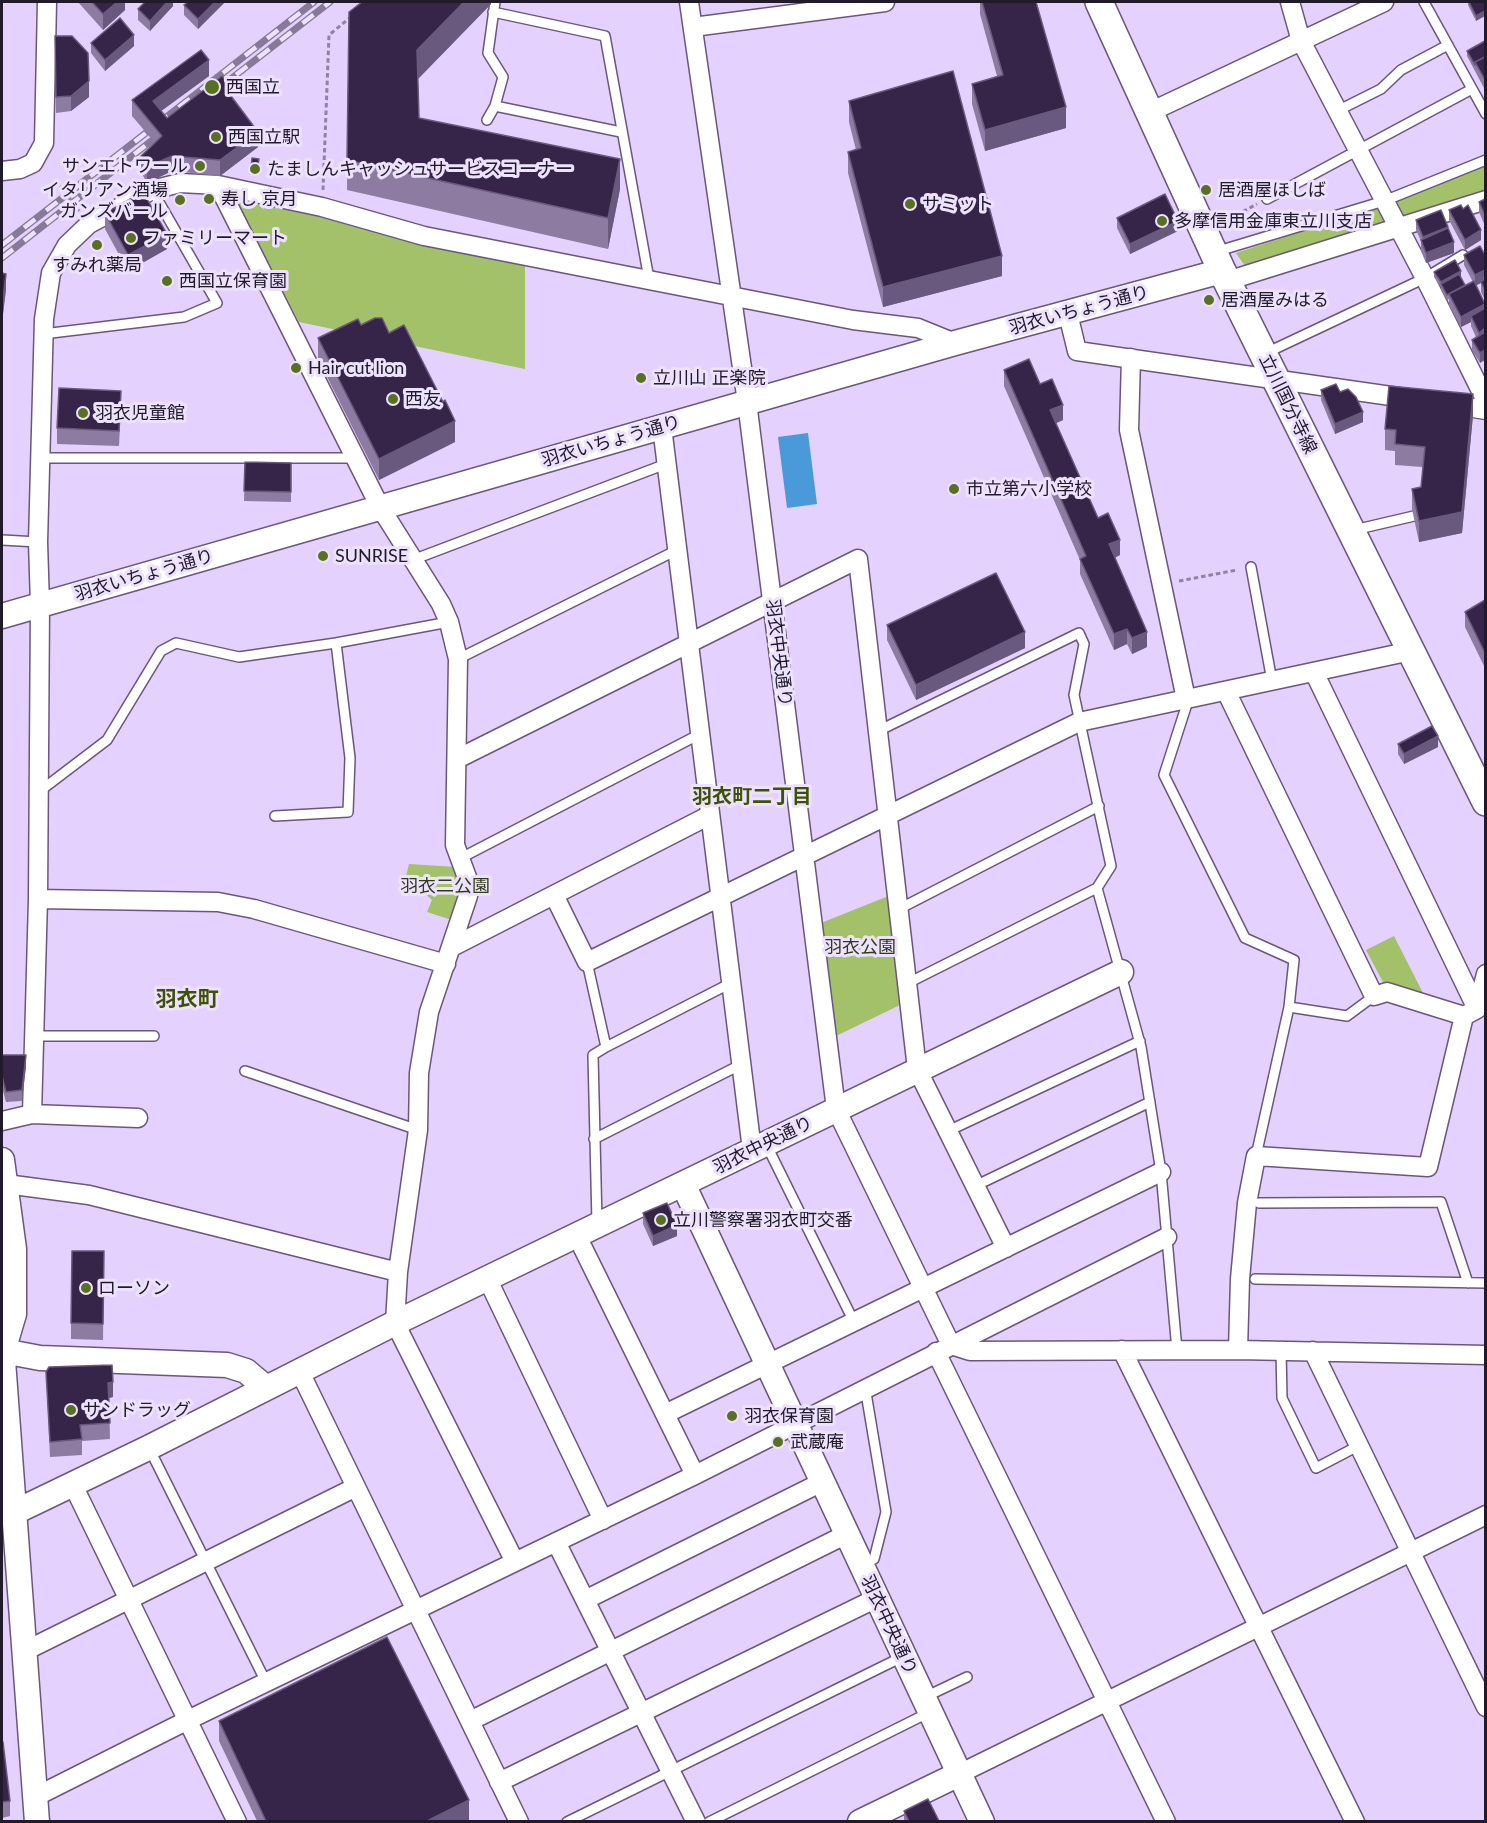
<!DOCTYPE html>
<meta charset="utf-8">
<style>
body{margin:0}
#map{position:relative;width:1487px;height:1823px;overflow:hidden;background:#e4d1fd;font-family:Lato,sans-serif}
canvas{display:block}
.frame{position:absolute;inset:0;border:3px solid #211a2a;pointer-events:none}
</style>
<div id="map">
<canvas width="1487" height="1823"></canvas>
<div class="frame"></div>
</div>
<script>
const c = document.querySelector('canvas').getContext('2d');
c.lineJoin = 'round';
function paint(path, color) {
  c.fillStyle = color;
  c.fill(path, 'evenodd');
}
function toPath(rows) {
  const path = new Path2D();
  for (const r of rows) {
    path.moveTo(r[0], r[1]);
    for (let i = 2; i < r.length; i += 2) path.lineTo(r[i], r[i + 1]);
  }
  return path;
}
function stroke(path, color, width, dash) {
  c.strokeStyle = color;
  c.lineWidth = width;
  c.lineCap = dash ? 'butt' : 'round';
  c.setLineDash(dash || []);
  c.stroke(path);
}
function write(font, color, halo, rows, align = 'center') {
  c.font = font + ' Lato,"Noto Sans JP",sans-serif';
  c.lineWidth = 6;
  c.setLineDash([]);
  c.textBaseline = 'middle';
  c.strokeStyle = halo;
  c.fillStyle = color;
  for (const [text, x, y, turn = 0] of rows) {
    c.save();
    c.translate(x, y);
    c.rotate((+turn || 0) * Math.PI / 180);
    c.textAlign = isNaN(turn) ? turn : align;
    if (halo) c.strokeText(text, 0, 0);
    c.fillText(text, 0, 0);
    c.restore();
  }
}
paint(toPath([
 [1485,164,1485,193,1402,221,1393,201],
 [235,197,525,265,525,369,299,322],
 [1377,207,1386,224,1247,269,1236,253],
 [409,864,456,867,463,877,455,921,427,912,432,900,406,876],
 [891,895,902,1004,836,1036,821,923],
 [1394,936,1423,993,1384,984,1366,950]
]), '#a2c168');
paint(toPath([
 [808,433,817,504,787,508,778,437]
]), '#4a9ad9');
const service = toPath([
 [1424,2,1486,114],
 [493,12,605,36,649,279],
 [495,106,621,132],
 [1337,111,1381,89,1401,70,1448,45],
 [487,120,495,106,503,77,488,53,495,2],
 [1267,199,1472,89],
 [1215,252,1384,201,1486,160],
 [43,334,184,317,217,303,152,190],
 [1266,353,1425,278,1463,255],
 [40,458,354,458],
 [1354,530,1414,516],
 [2,540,38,542],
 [415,559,666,464],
 [1251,567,1272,681],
 [458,659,677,550],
 [1186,699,1186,707,1164,775,1245,938,1294,960,1289,1007,1347,1016,1374,996],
 [878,731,1079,633,1084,644,1074,695,1111,866,1097,888,1141,1047,1161,1172,1177,1350],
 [40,791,107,740,161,651,176,643,239,657,336,643,449,622],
 [275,816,348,812,350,758,336,643],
 [459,859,700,734],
 [899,909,1099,806],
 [587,962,606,1047,593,1055,597,1223],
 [908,983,1097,888],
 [35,1036,154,1036],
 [606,1047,731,983],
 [245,1071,418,1130],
 [948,1131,1140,1041],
 [594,1139,742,1064],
 [766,1144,854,1322],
 [1256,1156,1289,1007],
 [975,1186,1150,1102],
 [1259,1203,1441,1202,1468,1283],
 [1255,1279,1486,1283],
 [1281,1350,1282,1398,1316,1468,1358,1446],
 [149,1448,266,1682],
 [864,1564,874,1559,886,1512,865,1387],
 [923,1698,967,1677],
 [567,1822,904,1656],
 [709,1822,930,1712]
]);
const minor = toPath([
 [689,2,747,402,836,1109,951,1345,970,1351,1238,1350,1486,1355],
 [1290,2,1301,41,1425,278,1486,401],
 [693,27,885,2],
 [1148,113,1384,2],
 [2,171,20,169,33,163,44,143,47,2],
 [218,185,380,507,441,604,449,622,458,659,455,845,468,880,468,896,429,1012,419,1073,418,1130,398,1272,395,1323,515,1562],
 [1227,281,1486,200],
 [1068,314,1077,351,1412,399],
 [1131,358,1129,430,1186,699],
 [1448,404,1486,410],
 [662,427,752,1150],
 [1314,672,1477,1009],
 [1226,691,1374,996,1387,992,1464,1016],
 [457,759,858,559,917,1069,1006,1248],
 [554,895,587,962,1079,722,1411,651],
 [38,899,218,902,254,909,446,964],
 [452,947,710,815],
 [32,1114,38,899,40,605,38,542,44,319,51,273,67,245,89,224,152,190,180,183,218,185,322,207,424,236,853,320,918,328,955,343],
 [2,1121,32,1114,138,1118],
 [6,1184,89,1195,398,1272],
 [576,1234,695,1475],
 [487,1278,603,1520],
 [1122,1350,1355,1822],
 [1238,1350,1240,1279,1247,1203,1256,1156,1428,1167,1464,1016,1477,1009,1486,974],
 [1313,1351,1486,1707],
 [936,1352,1166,1822],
 [300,1372,519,1822],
 [665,1414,1161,1172],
 [73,1485,237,1822],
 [556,1542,696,1822],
 [585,1600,822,1482],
 [25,1651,356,1487],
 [470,1721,847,1534],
 [959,1774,1486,1515],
 [499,1782,877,1598],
 [35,1797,188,1720,695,1475,1167,1237]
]);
const tertiary = toPath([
 [2,616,955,343,1222,271],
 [2,1160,14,1249,14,1314,3,1351],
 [683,1184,982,1822],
 [2,1347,37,1822],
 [3,1351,40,1358,227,1365,246,1371,265,1387],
 [15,1512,148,1448,395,1323,1121,972],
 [860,1822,959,1774]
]);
const secondary = toPath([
 [1099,2,1222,271,1486,802]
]);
stroke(service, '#69577e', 12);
stroke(minor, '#69577e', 21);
stroke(tertiary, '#69577e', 27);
stroke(secondary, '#69577e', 30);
stroke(toPath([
 [60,186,79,211],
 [323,190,329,35,352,16],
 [1223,222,1257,204],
 [1179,581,1237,570]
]), '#9082a2', 3, [4.5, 3]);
stroke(service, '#fff', 9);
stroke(minor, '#fff', 18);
stroke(tertiary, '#fff', 24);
stroke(secondary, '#fff', 27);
const rail = toPath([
 [214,92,330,2],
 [2,245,314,2],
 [2,258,164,131]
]);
stroke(rail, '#877a98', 7);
stroke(rail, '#ede2fd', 4.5, [14]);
paint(toPath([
 [78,2,125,2,125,10,103,30],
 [173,2,173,6,150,31,138,20,138,9],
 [225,2,198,29,184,15,184,5],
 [491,2,491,4,418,79,419,118,620,189,608,249,347,190,349,12],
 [980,2,1036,2,1066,128,985,151,972,104,972,84,997,76,980,14],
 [1468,2,1485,2,1476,21,1468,5],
 [55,36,89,97,71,111,56,113],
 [1485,41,1485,87,1484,88,1467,56,1467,51],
 [91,43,134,46,105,71,91,53],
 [209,76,161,111,167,118,229,93,258,147,220,176,172,171,147,183,141,172,141,156,155,143,132,116,132,100],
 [849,101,1002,276,883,307,848,173,848,152,856,150,849,122],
 [259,164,257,175,251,174,251,169],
 [1485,199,1485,226,1479,212,1479,202],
 [1449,210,1481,240,1465,250,1449,220],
 [105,213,167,249,128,271,105,229],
 [1117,218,1178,231,1130,254,1117,228],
 [1416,220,1448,228,1454,253,1426,263,1421,251,1421,241,1416,230],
 [1464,255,1485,255,1485,300,1481,292,1481,283,1476,285,1485,304,1480,363,1472,350,1472,340,1476,337,1471,326,1471,322,1461,327,1449,305,1449,299,1447,300,1441,290,1441,287,1434,277,1434,272,1461,276,1460,277,1465,286,1473,282,1464,265],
 [2,273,6,289,3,314,2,314],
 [361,325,389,333,455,442,379,480,318,359,318,338],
 [1004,370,1040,384,1063,420,1056,423,1098,518,1120,555,1115,558,1147,647,1132,654,1127,644,1114,650,1080,574,1080,560,1004,386],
 [1321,390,1340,392,1363,422,1335,434,1321,400],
 [121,406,119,446,57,444,57,428],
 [1473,415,1462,533,1419,542,1412,509,1412,489,1421,487,1423,467,1395,465,1395,451,1385,450,1385,429],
 [245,462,291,463,291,502,244,501],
 [1485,600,1485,668,1465,627,1465,612],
 [887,625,1025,648,916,700,887,640],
 [1398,744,1438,747,1404,764,1398,754],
 [2,1055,26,1066,22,1101,6,1102,2,1087],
 [643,1213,677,1236,653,1246,643,1224],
 [104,1251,103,1340,71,1339,71,1323],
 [46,1372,113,1397,109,1398,110,1439,82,1441,82,1455,50,1457],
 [219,1721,469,1821,257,1821,219,1741],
 [2,1743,10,1801,10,1816,2,1818],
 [904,1811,939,1821,904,1821]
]), '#8d7ba2');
paint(toPath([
 [117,2,125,2,125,10,103,30,103,14],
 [167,2,173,2,173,6,150,31,150,21],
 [215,2,225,2,198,29,198,19],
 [464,2,491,2,491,4,417,80,417,50],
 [1485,11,1485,16,1476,21,1476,16],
 [134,35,134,46,105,71,105,60],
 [209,60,209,76,153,117,153,101],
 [1485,77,1485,87,1484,88,1484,78],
 [89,81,89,97,71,111,71,96],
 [1066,107,1066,128,985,151,985,130],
 [258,132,258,147,220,176,220,160],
 [172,156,172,171,147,183,147,167],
 [620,159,620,189,608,249,608,218],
 [1178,221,1178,231,1130,254,1130,244],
 [1448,227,1448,237,1423,247,1423,237],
 [1481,230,1481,240,1465,250,1465,240],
 [167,234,167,249,128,271,128,255],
 [1454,242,1454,253,1426,263,1426,253],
 [1002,256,1002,276,883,307,883,287],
 [1485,270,1485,280,1483,275,1483,282,1475,286,1475,275],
 [1461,271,1461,276,1442,287,1441,284,1441,287,1441,282],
 [6,274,6,289,3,314,3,299],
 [1485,304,1485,314,1471,316,1471,322,1461,327,1461,317],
 [1485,328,1485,338,1479,343,1479,333],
 [1485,350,1485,360,1480,363,1480,353],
 [1473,394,1473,415,1462,533,1419,542,1419,521],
 [1063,405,1063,420,1050,426,1050,410],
 [1363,412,1363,422,1335,434,1335,424],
 [455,421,455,442,379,480,379,459],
 [1120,540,1120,555,1109,560,1109,544],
 [1127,629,1127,644,1114,650,1114,634],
 [1025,632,1025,648,916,700,916,685],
 [1147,632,1147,647,1132,654,1132,638],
 [1438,736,1438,747,1404,764,1404,754],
 [26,1055,26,1066,22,1101,22,1090],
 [677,1225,677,1236,653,1246,653,1236],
 [113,1382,113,1397,108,1398,108,1383],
 [469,1800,469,1821,427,1821]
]), '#6a597e');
const building = toPath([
 [92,2,117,2,103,14,92,2],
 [145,2,167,2,150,21,138,9,145,2],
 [188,2,215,2,198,19,184,5,188,2],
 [362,2,464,2,417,50,419,118,620,159,608,218,347,160,349,12,362,2],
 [982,2,1036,2,1066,107,985,130,972,84,1003,75,982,2],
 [1469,2,1485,2,1485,11,1476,16,1469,2],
 [120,18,134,35,105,60,91,43,120,18],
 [55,36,72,36,88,53,89,81,71,96,56,97,55,36],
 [1485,41,1485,57,1475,62,1475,65,1467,51,1485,41],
 [201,50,209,60,153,101,167,118,222,76,229,85,225,88,258,132,220,160,172,156,147,167,141,156,162,136,132,100,201,50],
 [1485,57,1485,77,1484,78,1475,62,1485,57],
 [953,71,1002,256,883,287,848,152,861,148,849,101,953,71],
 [252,158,259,159,257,170,251,169,252,158],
 [143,192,167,234,128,255,105,213,143,192],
 [1165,194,1178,221,1130,244,1117,218,1165,194],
 [1485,199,1485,215,1479,202,1485,199],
 [1461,205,1463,209,1468,205,1481,230,1465,240,1449,210,1461,205],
 [1441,210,1448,227,1423,237,1416,220,1441,210],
 [1448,228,1454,242,1426,253,1421,240,1448,228],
 [1480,246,1485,255,1485,270,1475,275,1464,255,1480,246],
 [1455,260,1461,271,1441,282,1434,272,1455,260],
 [2,273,6,274,3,299,2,299,2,273],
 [1485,273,1485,290,1481,282,1485,279,1483,275,1485,273],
 [1459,274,1465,285,1447,295,1441,284,1459,274],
 [1474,281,1485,304,1461,317,1449,294,1474,281],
 [1485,308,1485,328,1479,333,1471,316,1485,308],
 [375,318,382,318,389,333,404,325,443,402,445,400,455,421,379,459,318,338,358,319,361,325,375,318],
 [1485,332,1485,350,1480,353,1472,340,1485,332],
 [1029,359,1040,384,1052,379,1063,405,1050,410,1098,518,1108,513,1120,540,1109,544,1147,632,1132,638,1127,629,1114,634,1080,559,1086,556,1004,370,1029,359],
 [1336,384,1340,392,1348,389,1356,397,1363,412,1335,424,1321,390,1336,384],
 [1389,386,1473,394,1462,512,1419,521,1412,489,1421,487,1425,447,1395,444,1396,430,1385,429,1389,386],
 [59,388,121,391,119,431,57,428,59,388],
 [245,462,291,463,291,492,244,491,245,462],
 [996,573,1025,632,916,685,887,625,996,573],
 [1485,600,1485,653,1465,612,1485,600],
 [1432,726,1438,736,1404,754,1398,744,1432,726],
 [2,1055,26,1055,22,1090,6,1092,2,1076,2,1055],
 [667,1203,677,1225,653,1236,643,1213,667,1203],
 [72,1251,104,1251,103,1324,71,1323,72,1251],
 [112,1365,113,1382,108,1383,110,1423,80,1425,82,1439,50,1442,46,1372,49,1367,112,1365],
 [387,1637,469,1800,427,1821,266,1821,219,1721,387,1637],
 [3,1742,10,1801,2,1802,2,1743,3,1742],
 [928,1799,939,1821,909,1821,904,1811,928,1799]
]);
paint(building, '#362548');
stroke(building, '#6a597e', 1.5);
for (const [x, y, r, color] of [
 [212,87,8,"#587022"],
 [216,137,6,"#587022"],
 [200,166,6,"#587022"],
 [255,169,6,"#587022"],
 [1206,190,6,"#587022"],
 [209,199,6,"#587022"],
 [180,200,6,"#587022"],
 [910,204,6,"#587022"],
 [1162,221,6,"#587022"],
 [131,238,6,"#587022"],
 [97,245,6,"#587022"],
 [167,281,6,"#587022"],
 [1209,300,6,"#587022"],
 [296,368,6,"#587022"],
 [641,378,6,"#587022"],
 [393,399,6,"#587022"],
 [83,413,6,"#587022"],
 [954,489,6,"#587022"],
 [323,556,6,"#587022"],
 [661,1220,6,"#587022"],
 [86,1288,6,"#587022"],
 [71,1410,6,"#587022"],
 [732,1416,6,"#587022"],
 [778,1442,6,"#587022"]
]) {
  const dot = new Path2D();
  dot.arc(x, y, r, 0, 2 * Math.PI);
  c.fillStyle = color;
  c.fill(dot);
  stroke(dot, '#ede2fd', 2);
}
write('18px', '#211a2a', '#ede2fd', [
 ["西国立",226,87],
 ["西国立駅",228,137],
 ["サンエトワール",188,166,"right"],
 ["たましんキャッシュサービスコーナー",267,169],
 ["イタリアン酒場",168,190,"right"],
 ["ガンズバール",168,211,"right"],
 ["居酒屋ほしば",1218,190],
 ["寿し 京月",221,199],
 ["サミット",922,204],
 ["多摩信用金庫東立川支店",1174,221],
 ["ファミリーマート",143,238],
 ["すみれ薬局",97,265,"center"],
 ["西国立保育園",179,281],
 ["居酒屋みはる",1221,300],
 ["Hair cut lion",308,368],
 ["立川山 正楽院",653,378],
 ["西友",405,399],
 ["羽衣児童館",95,413],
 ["市立第六小学校",966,489],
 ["SUNRISE",335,556],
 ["立川警察署羽衣町交番",673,1220],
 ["ローソン",98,1288],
 ["サンドラッグ",83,1410],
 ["羽衣保育園",744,1416],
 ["武蔵庵",790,1442]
], 'left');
write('18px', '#211a2a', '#ede2fd', [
 ["羽衣いちょう通り",1079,310,-15],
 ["立川国分寺線",1288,404,64],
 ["羽衣いちょう通り",611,441,-16],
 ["羽衣いちょう通り",144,575,-16],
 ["羽衣中央通り",779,653,83],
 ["羽衣中央通り",763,1145,-26],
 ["羽衣中央通り",889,1625,65]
]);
write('18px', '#303c17', '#ede2fd', [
 ["羽衣二公園",445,886],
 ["羽衣公園",860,947]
]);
write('bold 20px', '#3d5204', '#ede2fd', [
 ["羽衣町二丁目",752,797]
]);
write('bold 21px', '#3d5204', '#ede2fd', [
 ["羽衣町",187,999]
]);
</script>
